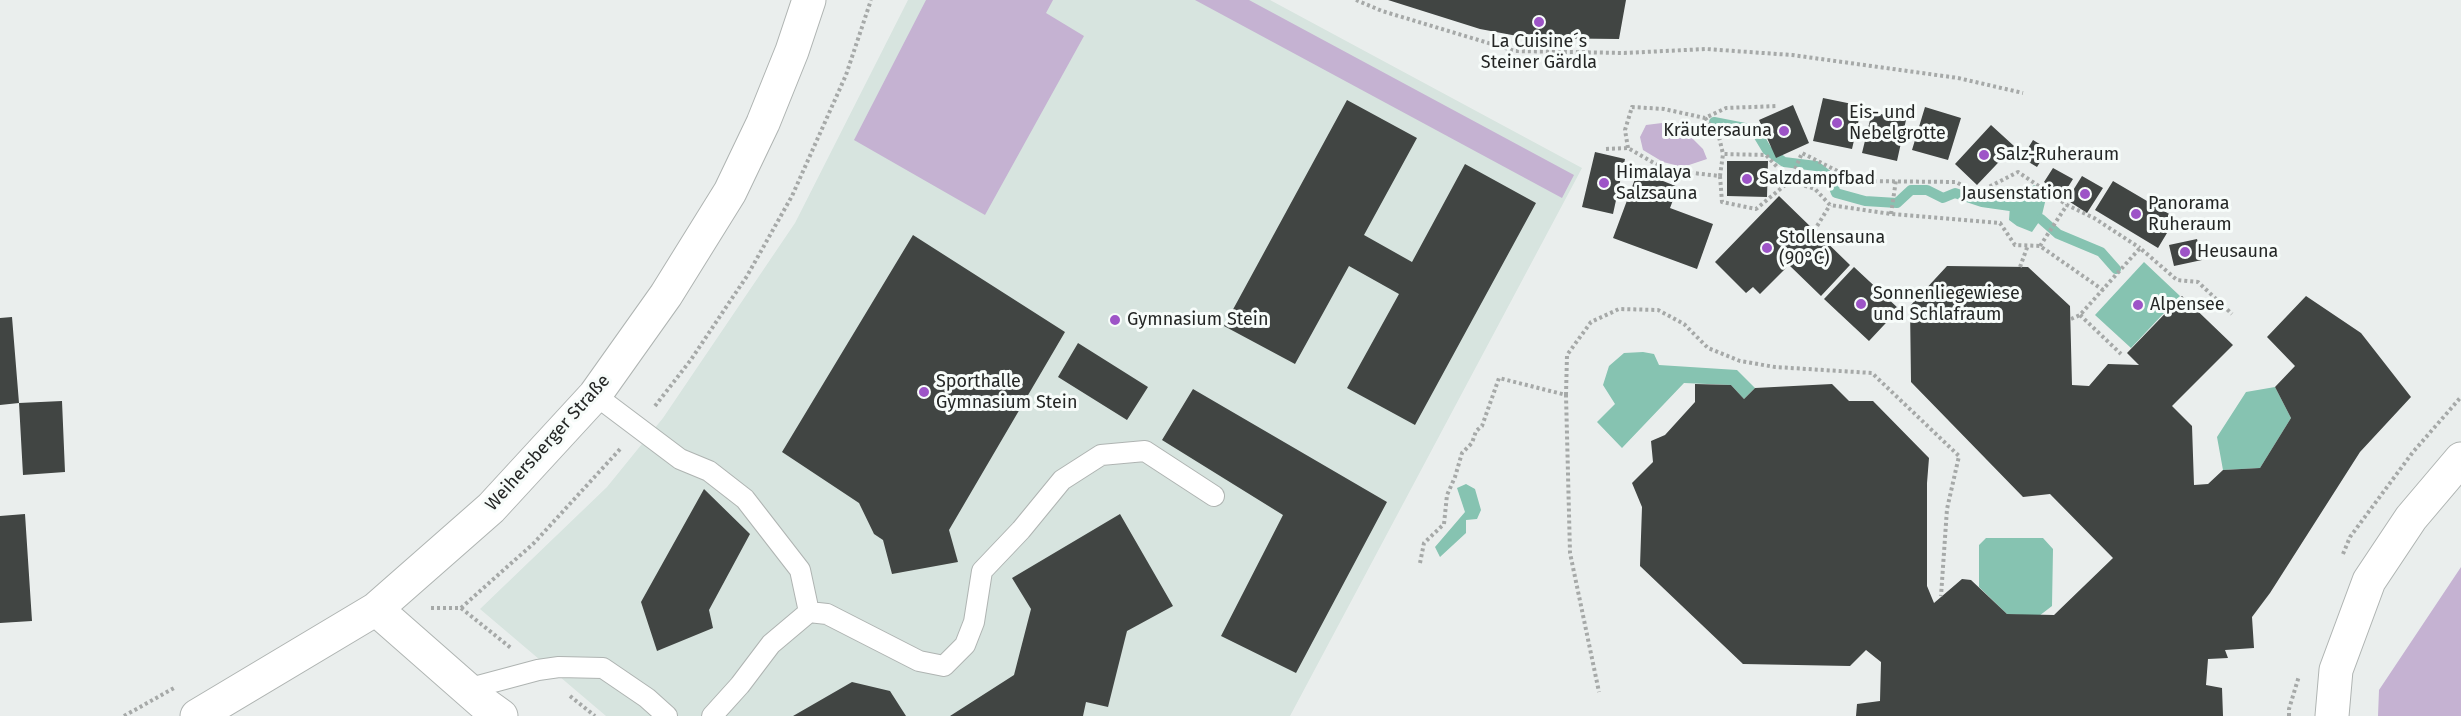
<!DOCTYPE html>
<meta charset="utf-8">
<style>
body{margin:0}
canvas{display:block;background:#eaeeed}
</style>
<canvas width="2461" height="716"></canvas>
<script>
const c = document.querySelector('canvas').getContext('2d');
c.lineJoin = 'round';
function paint(path, color) {
  c.fillStyle = color;
  c.fill(path, 'evenodd');
}
function toPath(rows) {
  const path = new Path2D();
  for (const r of rows) {
    path.moveTo(r[0], r[1]);
    for (let i = 2; i < r.length; i += 2) path.lineTo(r[i], r[i + 1]);
  }
  return path;
}
function stroke(path, color, width, dash) {
  c.strokeStyle = color;
  c.lineWidth = width;
  c.lineCap = dash ? 'butt' : 'round';
  c.setLineDash(dash || []);
  c.stroke(path);
}
function write(font, color, halo, rows, align = 'center') {
  c.font = font + ' "Fira Sans",sans-serif';
  c.lineWidth = 6;
  c.setLineDash([]);
  c.textBaseline = 'middle';
  c.strokeStyle = halo;
  c.fillStyle = color;
  for (const [text, x, y, turn = 0] of rows) {
    c.save();
    c.translate(x, y);
    c.rotate((+turn || 0) * Math.PI / 180);
    c.textAlign = isNaN(turn) ? turn : align;
    if (halo) c.strokeText(text, 0, 0);
    c.fillText(text, 0, 0);
    c.restore();
  }
}
paint(toPath([
 [908,0,1270,0,1582,168,1290,716,606,716,480,609,607,487,663,418,795,223]
]), '#d7e4df');
paint(toPath([
 [926,0,1053,0,1046,13,1084,36,985,215,854,140],
 [1195,0,1249,0,1574,175,1562,198],
 [1662,123,1692,138,1703,149,1707,159,1683,167,1663,162,1643,150,1640,137,1646,125],
 [2461,567,2461,716,2378,716,2379,690]
]), '#c5b2d2');
paint(toPath([
 [2034,185,2047,194,2041,219,2032,232,2017,226,2009,220,2010,206,2017,191,2028,190],
 [2144,262,2180,296,2131,348,2095,315],
 [1643,352,1654,354,1659,365,1737,370,1755,388,1744,399,1731,385,1684,383,1622,448,1597,422,1615,404,1603,385,1609,366,1624,353],
 [2275,387,2291,418,2260,468,2223,470,2217,437,2246,392],
 [1466,484,1475,489,1481,510,1477,519,1466,520,1466,533,1440,557,1435,547,1465,512,1457,488],
 [1986,538,2043,538,2053,549,2052,606,2039,616,2007,614,1979,587,1979,545]
]), '#86c3b1');
stroke(toPath([
 [1714,122,1755,130,1767,150,1784,162,1816,166,1830,177,1836,193,1865,201,1897,203,1911,190,1927,190,1943,198,1955,193,1982,202,2010,206],
 [2041,219,2058,234,2101,252,2116,269]
]), '#86c3b1', 10);
paint(toPath([
 [1388,0,1626,0,1619,39,1528,38,1480,29],
 [1823,98,1862,106,1852,149,1813,141],
 [1347,100,1417,138,1364,235,1412,262,1465,164,1536,203,1415,425,1347,388,1399,294,1349,266,1295,364,1224,326],
 [1793,105,1809,143,1776,158,1759,120],
 [1925,107,1961,118,1948,160,1912,150],
 [1872,112,1906,120,1897,161,1862,153],
 [1991,125,2014,146,1977,185,1955,164],
 [2033,140,2048,149,2037,167,2022,158],
 [1595,152,1625,159,1613,214,1582,207],
 [1727,161,1768,161,1767,197,1727,196],
 [2053,168,2073,179,2063,195,2044,182],
 [1638,171,1678,187,1670,208,1713,224,1697,269,1613,238],
 [2082,176,2103,188,2087,213,2067,200],
 [2113,181,2176,218,2158,248,2095,210],
 [1779,196,1850,265,1821,296,1789,265,1760,294,1753,287,1746,293,1715,262],
 [913,235,1065,332,949,530,958,562,892,574,883,540,874,534,859,503,782,452],
 [2197,239,2202,260,2174,266,2169,245],
 [1947,266,2028,267,2070,306,2072,385,2089,386,2108,364,2139,365,2127,353,2182,296,2233,345,2172,406,2192,426,2194,485,2208,484,2223,470,2260,468,2291,418,2275,387,2295,366,2267,337,2306,296,2361,333,2411,397,2360,452,2270,593,2252,617,2254,648,2225,650,2228,658,2208,659,2206,685,2222,688,2223,716,1856,716,1857,704,1880,701,1881,662,1866,650,1850,666,1743,664,1640,566,1642,507,1632,483,1653,462,1651,441,1665,435,1695,402,1695,384,1731,385,1744,399,1755,388,1832,384,1849,401,1873,401,1929,458,1927,483,1927,586,1934,603,1962,579,1971,580,2007,614,2054,615,2113,558,2050,494,2023,497,1911,382,1910,306],
 [1854,267,1899,309,1869,341,1824,299],
 [12,317,19,403,0,405,0,318],
 [1078,343,1148,387,1127,420,1058,377],
 [1193,389,1387,502,1296,673,1221,636,1283,515,1162,440],
 [62,401,65,472,23,475,19,403],
 [704,489,750,534,709,610,713,628,657,651,641,602],
 [25,514,32,621,0,623,0,516],
 [1120,514,1173,606,1127,631,1108,707,1086,702,1083,716,950,716,1014,675,1031,609,1012,578],
 [852,682,890,691,906,716,793,716]
]), '#414543');
const service = toPath([
 [595,395,680,459,709,471,745,499,800,570,809,612],
 [467,689,538,670,559,667,603,668,647,698,667,716],
 [712,716,740,685,771,644,809,612,827,614,919,661,944,666,965,645,974,622,982,571,1021,530,1062,480,1101,455,1145,451,1214,496]
]);
const minor = toPath([
 [376,609,483,703,501,716],
 [197,716,376,609,491,508,595,395,666,295,730,192,763,123,792,51,809,0],
 [2332,716,2336,670,2369,581,2411,518,2461,459]
]);
stroke(service, '#afb4b2', 22);
stroke(minor, '#afb4b2', 35);
stroke(toPath([
 [1356,0,1382,11,1515,51,1624,53,1706,49,1792,55,1958,78,2023,93],
 [1705,118,1719,137,1723,154],
 [1628,148,1625,130,1632,107,1664,109,1705,118,1726,108,1778,106],
 [1606,149,1628,148,1666,170,1720,176,1723,154,1766,155,1790,181,1802,153,1857,181,1956,182,1977,193,2018,172,2067,205,2094,218,2140,248],
 [1720,176,1722,202,1756,209,1790,181,1815,189,1830,205,1891,214,2000,223,2015,245,2040,246,2103,290],
 [1891,214,1896,180],
 [1814,231,1830,205],
 [2040,246,2067,205],
 [2020,267,2028,245],
 [2080,315,2121,354],
 [2071,319,2080,315,2140,248,2177,280,2198,282,2232,314],
 [1566,395,1567,355,1591,322,1619,309,1658,310,1684,324,1708,348,1740,361,1775,367,1872,373,1959,456,1947,509,1941,596],
 [655,406,690,361,747,276,792,196,846,75,871,0],
 [2343,554,2350,537,2413,452,2461,397],
 [1420,563,1424,543,1444,524,1447,495,1455,477,1462,453,1472,443,1476,431,1482,426,1499,378,1566,395,1570,553,1599,692],
 [431,608,461,608,511,648],
 [461,608,534,543,622,447],
 [570,696,595,716],
 [124,716,174,688],
 [2289,716,2289,709,2299,676]
]), '#a6a9a8', 4, [3, 3]);
stroke(service, '#fff', 20);
stroke(minor, '#fff', 33);
for (const [x, y, r, color] of [
 [1539,22,6,"#9d54c7"],
 [1837,123,6,"#9d54c7"],
 [1784,131,6,"#9d54c7"],
 [1984,155,6,"#9d54c7"],
 [1747,179,6,"#9d54c7"],
 [1604,183,6,"#9d54c7"],
 [2085,194,6,"#9d54c7"],
 [2136,214,6,"#9d54c7"],
 [1767,248,6,"#9d54c7"],
 [2185,252,6,"#9d54c7"],
 [1861,304,6,"#9d54c7"],
 [2138,305,6,"#9d54c7"],
 [1115,320,6,"#9d54c7"],
 [924,392,6,"#9d54c7"]
]) {
  const dot = new Path2D();
  dot.arc(x, y, r, 0, 2 * Math.PI);
  c.fillStyle = color;
  c.fill(dot);
  stroke(dot, '#f7fcfa', 2);
}
write('18px', '#242625', '#f7fcfa', [
 ["La Cuisine´s",1539,42,"center"],
 ["Steiner Gärdla",1539,63,"center"],
 ["Eis- und",1849,113],
 ["Nebelgrotte",1849,134],
 ["Kräutersauna",1772,131,"right"],
 ["Salz-Ruheraum",1996,155],
 ["Himalaya",1616,173],
 ["Salzsauna",1616,194],
 ["Salzdampfbad",1759,179],
 ["Jausenstation",2073,194,"right"],
 ["Panorama",2148,204],
 ["Ruheraum",2148,225],
 ["Stollensauna",1779,238],
 ["(90°C)",1779,259],
 ["Heusauna",2197,252],
 ["Sonnenliegewiese",1873,294],
 ["und Schlafraum",1873,315],
 ["Alpensee",2150,305],
 ["Gymnasium Stein",1127,320],
 ["Sporthalle",936,382],
 ["Gymnasium Stein",936,403]
], 'left');
write('18px', '#242625', '#f7fcfa', [
 ["Weihersberger Straße",548,443,-48]
]);
</script>
